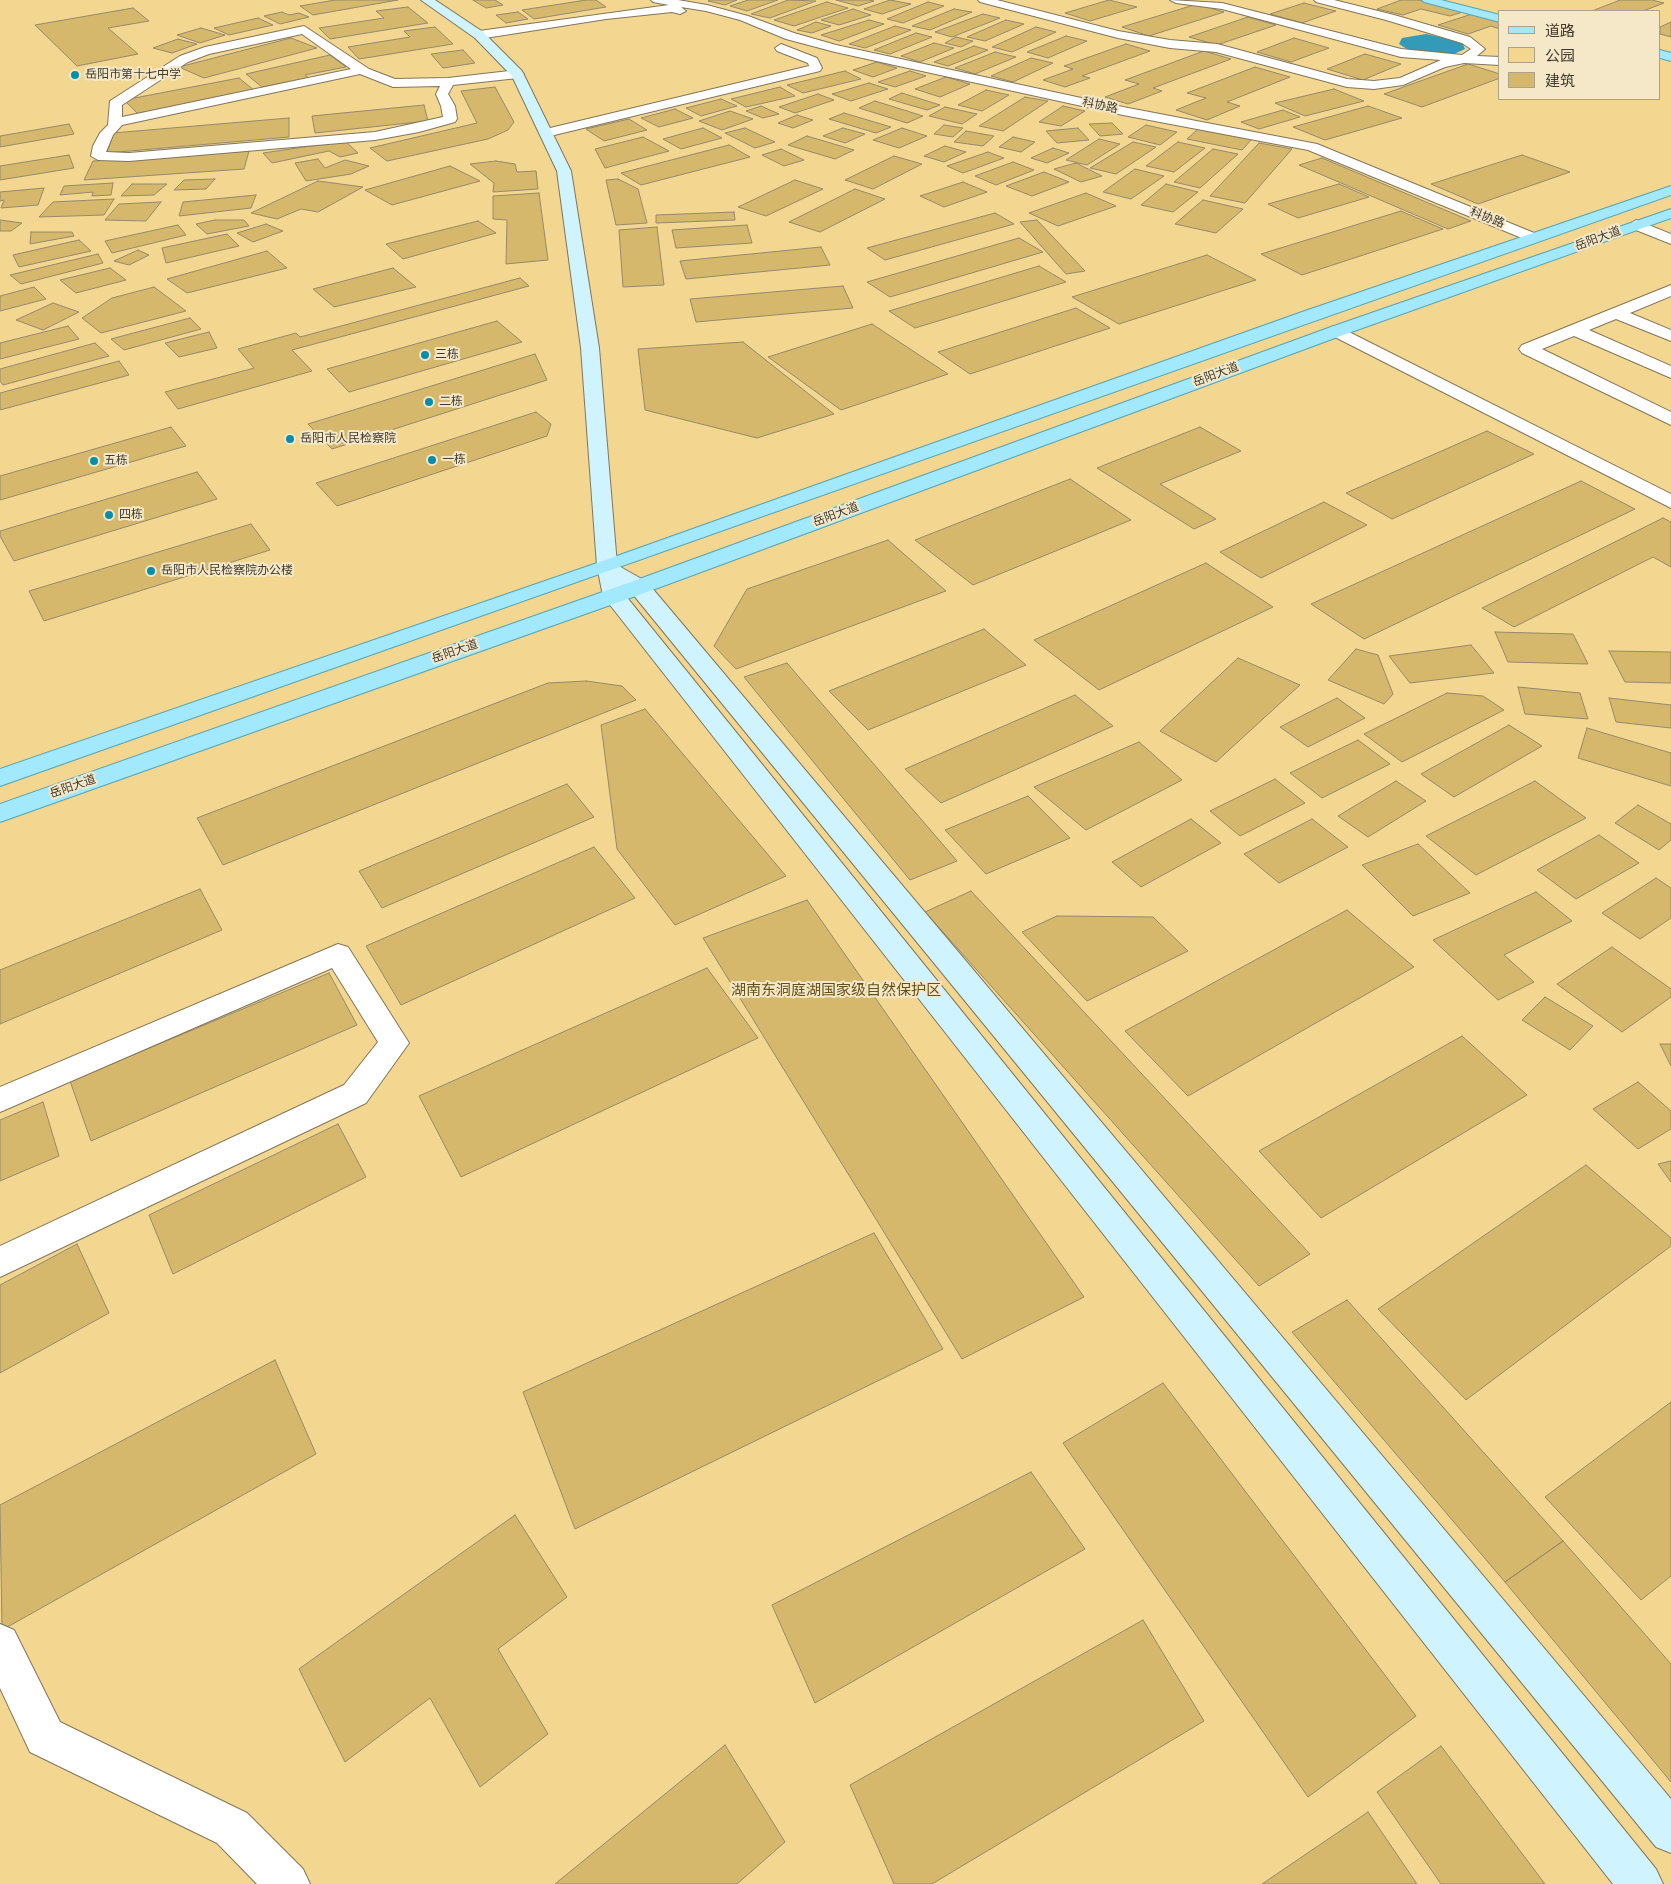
<!DOCTYPE html>
<meta charset="utf-8">
<style>
body{margin:0}
#map{position:relative;width:1671px;height:1884px;overflow:hidden;background:#f5e8c8;font-family:"DejaVu Sans","Noto Sans SC",sans-serif}
canvas{display:block}
.legend{position:absolute;left:1498px;top:10px;width:162px;height:90px;box-sizing:border-box;background:#f5e8c8;border:1px solid #aca28a;margin:0;padding:6px 9px;list-style:none;font-size:15px;color:#3f3a2e}
.legend li{display:flex;align-items:center;gap:10px;height:25px}
.legend b{width:25px;border:1px solid #aca28a}
</style>
<div id="map">
<canvas width="1671" height="1884"></canvas>
<ul class="legend">
<li><b style="height:6px;background:#a2e9fe"></b>道路</li>
<li><b style="height:14px;background:#f3d790"></b>公园</li>
<li><b style="height:14px;background:#d5b86c"></b>建筑</li>
</ul>
</div>
<script>
const c = document.querySelector('canvas').getContext('2d');
c.lineJoin = 'round';
function paint(path, color) {
  c.fillStyle = color;
  c.fill(path, 'evenodd');
}
function toPath(rows) {
  const path = new Path2D();
  for (const r of rows) {
    path.moveTo(r[0], r[1]);
    for (let i = 2; i < r.length; i += 2) path.lineTo(r[i], r[i + 1]);
  }
  return path;
}
function stroke(path, color, width, dash) {
  c.strokeStyle = color;
  c.lineWidth = width;
  c.lineCap = dash ? 'butt' : 'round';
  c.setLineDash(dash || []);
  c.stroke(path);
}
function write(font, color, halo, rows, align = 'center') {
  c.font = font + ' "DejaVu Sans","Noto Sans SC",sans-serif';
  c.lineWidth = 4;
  c.setLineDash([]);
  c.textBaseline = 'middle';
  c.strokeStyle = halo;
  c.fillStyle = color;
  for (const [text, x, y, turn = 0] of rows) {
    c.save();
    c.translate(x, y);
    c.rotate((+turn || 0) * Math.PI / 180);
    c.textAlign = isNaN(turn) ? turn : align;
    if (halo) c.strokeText(text, 0, 0);
    c.fillText(text, 0, 0);
    c.restore();
  }
}
paint(toPath([
 [0,0,1671,0,1671,1884,0,1884],
 [1500,11,1660,11,1660,99,1500,99]
]), '#f3d790');
paint(toPath([
 [1426,34,1462,42,1465,49,1454,54,1410,51,1399,44,1402,38]
]), '#339ab7');
const building = toPath([
 [335,0,398,0,313,15,300,6,335,0],
 [473,0,495,0,503,5,486,8,473,0],
 [586,0,596,0,606,7,534,19,522,10,586,0],
 [710,0,737,0,725,5,708,1,710,0],
 [748,0,778,0,747,11,730,6,748,0],
 [788,0,816,1,770,18,751,14,788,0],
 [836,0,869,0,874,1,858,6,836,0],
 [890,0,911,4,882,14,864,9,890,0],
 [1109,0,1137,7,1090,21,1065,13,1109,0],
 [1401,0,1418,0,1463,12,1450,16,1421,9,1403,15,1377,9,1401,0],
 [1620,0,1652,0,1664,3,1643,11,1592,11,1620,0],
 [827,2,848,8,794,26,774,20,827,2],
 [928,2,944,6,903,23,887,19,928,2],
 [1304,3,1336,11,1302,23,1270,14,1304,3],
 [1197,4,1224,12,1149,36,1122,27,1197,4],
 [408,7,428,23,330,39,319,28,384,18,376,11,408,7],
 [133,8,149,21,108,28,138,54,77,66,35,25,133,8],
 [853,9,871,15,839,25,821,20,853,9],
 [954,9,972,12,930,30,912,26,954,9],
 [282,12,289,15,299,13,309,17,280,24,264,16,282,12],
 [518,12,528,19,506,23,496,15,518,12],
 [983,14,1000,18,952,37,935,32,983,14],
 [1472,14,1500,21,1500,29,1491,26,1468,34,1438,25,1472,14],
 [1248,17,1276,25,1217,45,1189,37,1248,17],
 [258,18,273,25,229,35,214,28,258,18],
 [869,20,884,24,839,41,821,35,869,20],
 [1006,20,1024,24,985,41,967,37,1006,20],
 [816,22,831,26,812,33,797,30,816,22],
 [1671,22,1671,37,1660,34,1660,27,1671,22],
 [895,26,911,30,865,48,849,44,895,26],
 [435,27,453,44,359,59,348,47,410,37,404,31,435,27],
 [1036,27,1056,32,1012,52,992,47,1036,27],
 [201,28,225,35,200,43,177,35,201,28],
 [916,33,932,37,890,54,874,50,916,33],
 [1066,36,1087,41,1048,58,1027,52,1066,36],
 [956,37,973,41,961,47,945,43,956,37],
 [291,38,317,48,204,78,179,67,291,38],
 [1294,38,1329,48,1291,62,1257,52,1294,38],
 [178,39,197,44,172,53,153,48,178,39],
 [934,43,954,48,920,62,901,56,934,43],
 [1126,44,1150,51,1082,76,1090,78,1065,87,1043,80,1073,69,1064,66,1126,44],
 [974,46,988,50,948,66,934,62,974,46],
 [463,50,475,63,443,68,431,54,463,50],
 [1204,51,1231,59,1153,88,1162,91,1128,104,1105,97,1139,84,1125,80,1204,51],
 [995,52,1016,57,975,74,955,68,995,52],
 [1365,54,1401,64,1363,80,1327,69,1365,54],
 [330,55,346,67,305,75,309,78,262,87,246,74,330,55],
 [1031,58,1053,63,1013,82,991,76,1031,58],
 [877,62,897,68,873,77,853,70,877,62],
 [1468,64,1500,74,1500,78,1422,107,1384,94,1468,64],
 [1255,67,1290,77,1227,102,1240,106,1207,120,1176,110,1206,98,1187,93,1255,67],
 [845,71,861,79,803,93,787,85,845,71],
 [910,71,926,76,895,87,878,82,910,71],
 [946,77,970,84,940,97,915,89,946,77],
 [239,78,255,91,138,114,124,100,239,78],
 [869,83,888,89,851,101,832,94,869,83],
 [495,87,514,122,508,130,488,139,387,161,370,148,477,123,461,91,495,87],
 [780,87,795,96,746,107,731,99,780,87],
 [1334,89,1364,101,1305,116,1275,103,1334,89],
 [986,90,1009,95,982,111,958,105,986,90],
 [902,93,940,105,927,110,889,99,902,93],
 [818,94,834,100,795,113,779,107,818,94],
 [1025,97,1048,101,1003,131,979,126,1025,97],
 [721,99,737,106,701,116,686,108,721,99],
 [875,101,923,116,907,123,859,108,875,101],
 [424,105,428,121,315,133,312,116,424,105],
 [761,106,779,114,763,118,746,111,761,106],
 [1063,106,1085,111,1061,126,1039,122,1063,106],
 [1368,106,1402,118,1325,140,1293,127,1368,106],
 [945,107,977,114,962,124,929,116,945,107],
 [675,109,693,118,659,127,641,118,675,109],
 [1283,110,1300,117,1259,129,1241,122,1283,110],
 [730,111,753,119,722,130,699,121,730,111],
 [844,113,891,127,876,133,829,119,844,113],
 [797,115,813,120,793,128,778,123,797,115],
 [289,118,289,137,107,153,113,133,289,118],
 [629,119,647,130,604,141,586,129,629,119],
 [1112,123,1123,134,1100,136,1089,124,1112,123],
 [69,124,74,134,0,147,0,136,69,124],
 [944,125,963,128,953,137,934,134,944,125],
 [1146,125,1177,132,1160,145,1128,137,1146,125],
 [703,128,722,138,681,149,663,139,703,128],
 [745,128,775,142,755,148,725,133,745,128],
 [843,128,865,134,845,143,823,136,843,128],
 [902,128,927,136,899,148,873,140,902,128],
 [1078,128,1089,140,1057,143,1046,131,1078,128],
 [1198,129,1252,139,1242,150,1187,139,1198,129],
 [966,131,994,136,983,146,954,142,966,131],
 [807,136,854,150,835,159,788,145,807,136],
 [643,137,669,151,605,168,595,149,643,137],
 [1013,137,1035,142,1021,152,999,147,1013,137],
 [1099,139,1120,144,1087,165,1066,160,1099,139],
 [345,141,358,153,340,157,329,151,272,163,263,153,345,141],
 [1133,142,1156,147,1116,174,1090,168,1133,142],
 [1178,142,1205,148,1174,172,1146,166,1178,142],
 [1259,143,1292,149,1245,203,1210,196,1259,143],
 [729,145,750,157,641,185,621,173,729,145],
 [945,146,966,152,944,162,924,156,945,146],
 [1053,148,1069,153,1047,163,1031,158,1053,148],
 [781,149,804,160,784,166,762,155,781,149],
 [1213,149,1238,154,1200,188,1174,182,1213,149],
 [249,151,244,169,84,180,93,161,249,151],
 [988,152,1004,158,963,173,947,166,988,152],
 [69,155,74,168,0,180,0,166,69,155],
 [1522,155,1570,172,1478,204,1431,184,1522,155],
 [894,156,922,164,873,189,845,180,894,156],
 [1322,158,1471,221,1448,229,1299,165,1322,158],
 [318,159,325,168,345,160,369,166,351,174,306,181,295,163,318,159],
 [496,161,515,164,517,172,536,171,538,189,493,192,494,183,470,164,496,161],
 [1013,162,1034,170,996,185,975,176,1013,162],
 [1076,163,1102,176,1081,182,1054,169,1076,163],
 [450,166,480,181,392,205,365,190,450,166],
 [1135,169,1164,176,1131,199,1103,192,1135,169],
 [1044,172,1069,182,1032,196,1006,186,1044,172],
 [215,179,206,189,174,190,184,180,215,179],
 [618,179,638,189,647,223,616,225,606,180,618,179],
 [795,180,823,189,766,216,738,207,795,180],
 [318,181,363,187,318,212,301,209,277,219,251,213,318,181],
 [963,182,987,192,944,207,920,196,963,182],
 [113,183,111,195,92,196,93,192,60,195,64,186,113,183],
 [132,184,167,184,154,195,121,196,132,184],
 [1166,184,1198,192,1173,212,1141,205,1166,184],
 [1339,184,1369,197,1298,218,1268,204,1339,184],
 [44,188,38,205,1,208,4,200,0,201,0,192,44,188],
 [855,189,885,199,820,232,789,222,855,189],
 [539,193,548,260,506,264,507,220,493,219,493,196,539,193],
 [1086,193,1116,206,1058,226,1029,213,1086,193],
 [256,195,251,208,179,216,183,202,256,195],
 [114,199,104,215,39,217,53,202,114,199],
 [1203,200,1243,209,1216,233,1175,224,1203,200],
 [161,202,146,221,105,220,119,204,161,202],
 [1401,211,1443,229,1302,275,1261,254,1401,211],
 [734,212,735,220,656,223,656,215,734,212],
 [995,213,1014,224,885,260,867,248,995,213],
 [0,220,22,223,11,231,0,231,0,220],
 [215,220,244,220,249,226,207,234,196,224,215,220],
 [1037,220,1085,271,1066,274,1020,222,1037,220],
 [478,221,496,233,403,259,386,244,478,221],
 [266,224,283,231,253,242,237,233,266,224],
 [178,225,186,235,112,253,105,241,178,225],
 [747,225,752,243,676,248,672,230,747,225],
 [657,227,664,285,623,287,619,230,657,227],
 [31,232,72,232,74,236,30,244,31,232],
 [227,234,239,246,166,263,162,248,227,234],
 [1019,238,1043,252,890,297,867,282,1019,238],
 [79,240,91,251,19,267,13,255,79,240],
 [821,247,830,265,686,279,680,261,821,247],
 [138,250,149,255,129,265,114,261,138,250],
 [267,251,287,268,187,293,167,279,267,251],
 [98,254,103,263,21,284,10,275,98,254],
 [1207,255,1256,280,1119,324,1072,297,1207,255],
 [1039,266,1066,282,915,328,889,311,1039,266],
 [110,268,126,280,76,293,60,280,110,268],
 [393,268,416,287,334,307,313,289,393,268],
 [520,278,529,286,292,350,312,371,178,409,165,392,254,368,238,349,296,333,300,337,520,278],
 [843,286,853,308,696,322,690,299,843,286],
 [34,287,46,299,0,311,0,296,34,287],
 [154,287,186,311,101,333,82,318,112,298,154,287],
 [53,303,79,312,43,330,16,320,53,303],
 [1076,308,1110,328,970,374,938,352,1076,308],
 [190,318,201,329,124,350,111,339,190,318],
 [497,321,522,342,349,392,327,369,497,321],
 [872,324,948,374,841,410,768,357,872,324],
 [68,326,79,339,0,359,0,343,68,326],
 [209,332,217,348,179,357,165,343,209,332],
 [743,342,834,414,757,438,645,410,638,349,743,342],
 [95,343,109,356,3,385,0,381,0,369,95,343],
 [535,354,547,380,332,449,308,424,535,354],
 [119,361,129,375,0,410,0,393,119,361],
 [536,412,551,424,547,436,337,506,316,483,536,412],
 [171,427,186,446,0,500,0,476,171,427],
 [1200,427,1241,451,1160,484,1216,519,1194,529,1097,468,1200,427],
 [1487,431,1534,454,1392,519,1346,493,1487,431],
 [197,472,217,499,14,561,0,536,0,531,197,472],
 [1070,479,1131,520,973,585,915,540,1070,479],
 [1581,481,1635,509,1364,639,1311,604,1581,481],
 [1324,502,1367,525,1261,578,1220,552,1324,502],
 [1663,518,1671,522,1671,567,1653,557,1514,627,1482,608,1663,518],
 [251,524,270,550,44,621,29,591,251,524],
 [888,540,946,591,736,669,714,646,747,589,888,540],
 [1206,563,1273,607,1099,690,1034,640,1206,563],
 [984,629,1026,665,868,730,829,691,984,629],
 [1495,632,1573,634,1588,664,1508,662,1495,632],
 [1471,645,1494,673,1410,683,1389,656,1471,645],
 [1356,649,1378,655,1393,694,1384,704,1328,680,1356,649],
 [1609,651,1671,652,1671,683,1625,682,1609,651],
 [1238,658,1300,685,1216,762,1160,731,1238,658],
 [787,663,957,861,910,880,744,677,787,663],
 [586,681,622,686,636,700,223,865,197,818,548,683,586,681],
 [1518,687,1580,693,1588,719,1525,714,1518,687],
 [1447,693,1483,696,1504,710,1402,762,1364,734,1447,693],
 [1075,695,1113,726,941,803,905,769,1075,695],
 [1337,698,1365,718,1308,747,1280,727,1337,698],
 [1609,698,1671,705,1671,728,1616,722,1609,698],
 [645,709,786,876,675,925,617,849,601,725,645,709],
 [1509,725,1542,746,1454,797,1421,774,1509,725],
 [1587,728,1671,753,1671,786,1578,758,1587,728],
 [1358,740,1390,764,1322,798,1290,773,1358,740],
 [1139,742,1182,780,1086,830,1034,787,1139,742],
 [1275,779,1305,803,1240,836,1210,811,1275,779],
 [1396,781,1426,801,1368,837,1338,816,1396,781],
 [1535,781,1586,818,1476,875,1426,836,1535,781],
 [567,784,594,817,382,908,359,871,567,784],
 [1028,796,1070,838,986,874,945,830,1028,796],
 [1638,805,1671,824,1671,840,1659,850,1615,823,1638,805],
 [1191,819,1221,843,1141,887,1112,862,1191,819],
 [1312,819,1348,847,1279,883,1244,854,1312,819],
 [1599,835,1639,863,1576,899,1537,870,1599,835],
 [1418,844,1470,893,1413,916,1362,865,1418,844],
 [594,847,635,898,401,1005,366,946,594,847],
 [1656,878,1671,888,1671,918,1640,939,1602,913,1656,878],
 [200,889,222,930,0,1024,0,970,200,889],
 [971,891,1310,1254,1259,1286,925,912,971,891],
 [1536,892,1572,921,1504,955,1534,982,1498,1000,1433,940,1536,892],
 [807,900,1084,1297,962,1359,703,938,807,900],
 [1347,910,1414,967,1188,1096,1125,1031,1347,910],
 [1057,916,1153,917,1188,951,1087,1001,1022,932,1057,916],
 [1612,947,1671,989,1671,997,1622,1032,1557,984,1612,947],
 [707,968,758,1038,461,1177,419,1096,707,968],
 [329,973,357,1025,91,1141,70,1081,329,973],
 [1545,997,1593,1026,1570,1050,1522,1020,1545,997],
 [1462,1036,1527,1095,1321,1218,1259,1151,1462,1036],
 [1660,1044,1671,1044,1671,1066,1660,1044],
 [1638,1082,1671,1111,1671,1129,1638,1149,1593,1109,1638,1082],
 [43,1102,59,1156,0,1181,0,1120,43,1102],
 [338,1124,366,1177,173,1274,149,1215,338,1124],
 [1671,1161,1671,1182,1658,1164,1671,1161],
 [1586,1165,1671,1238,1671,1246,1466,1400,1378,1309,1586,1165],
 [874,1233,943,1349,575,1529,523,1392,874,1233],
 [77,1244,109,1313,0,1373,0,1285,77,1244],
 [1347,1300,1563,1541,1505,1582,1292,1332,1347,1300],
 [275,1360,316,1454,2,1630,0,1505,275,1360],
 [1163,1383,1416,1716,1308,1797,1063,1443,1163,1383],
 [1671,1402,1671,1576,1641,1600,1545,1497,1671,1402],
 [1031,1472,1085,1549,815,1703,772,1605,1031,1472],
 [515,1515,567,1597,498,1649,548,1734,480,1787,430,1698,345,1762,299,1669,515,1515],
 [1563,1541,1671,1664,1671,1782,1505,1582,1563,1541],
 [1143,1620,1204,1721,932,1884,894,1884,850,1785,1143,1620],
 [725,1745,785,1842,737,1884,555,1884,725,1745],
 [1441,1746,1545,1884,1441,1884,1377,1792,1441,1746],
 [1368,1812,1417,1884,1262,1884,1368,1812]
]);
paint(building, '#d5b86c');
stroke(building, '#968a6d', 1);
const street = toPath([
 [651,0,678,0,707,5,748,16,794,33,836,45,1123,107,1317,144,1539,235,1542,238,1534,243,1529,241,1308,150,1123,115,835,52,786,39,740,20,706,11,681,7,686,11,680,14,672,12,606,19,479,39,473,35,479,31,669,5,653,2,651,0],
 [978,0,997,0,1118,31,1170,40,1217,44,1347,79,1374,81,1400,78,1441,60,1401,57,1222,9,1176,3,1170,0,1222,3,1401,49,1462,55,1471,49,1462,43,1386,20,1316,2,1314,0,1334,0,1394,15,1470,37,1485,49,1477,56,1500,57,1500,65,1464,63,1445,67,1403,85,1374,89,1347,87,1216,52,1170,48,1118,38,980,2,978,0],
 [304,26,369,69,395,79,448,78,518,70,524,74,518,78,453,85,448,94,455,106,457,119,455,122,419,132,375,140,129,161,98,160,91,156,93,146,100,133,108,125,110,101,180,56,205,47,304,26],
 [302,34,351,69,122,117,122,105,188,62,209,54,302,34],
 [360,74,393,87,440,86,436,94,441,106,443,117,375,132,129,153,106,152,113,135,122,125,360,74],
 [781,44,817,58,822,68,820,71,546,137,539,133,546,129,809,66,808,63,777,51,775,48,781,44],
 [1636,220,1671,234,1671,244,1631,228,1628,225,1636,220],
 [1671,285,1671,296,1630,313,1671,330,1671,341,1616,319,1589,330,1671,366,1671,378,1574,336,1542,349,1671,412,1671,425,1522,353,1519,349,1522,345,1671,285],
 [1337,326,1671,494,1671,508,1331,335,1329,331,1331,327,1337,326],
 [338,944,348,947,409,1043,366,1103,0,1277,0,1246,344,1085,378,1042,332,968,0,1112,0,1087,338,944],
 [0,1624,14,1630,60,1722,247,1813,303,1869,310,1884,257,1884,217,1843,30,1752,0,1688,0,1624]
]);
const secondary = toPath([
 [421,0,435,0,483,32,522,71,571,171,599,348,617,565,647,582,1671,1799,1671,1853,1656,1847,631,592,622,585,625,595,1656,1869,1663,1884,1613,1884,603,596,597,566,581,348,557,171,512,76,475,38,421,0]
]);
const primary = toPath([
 [1422,0,1441,0,1500,15,1500,22,1424,2,1422,0],
 [1660,50,1671,53,1671,61,1660,58,1660,50],
 [1671,186,1671,195,0,786,0,769,600,562,1302,312,1671,186],
 [1671,209,1671,218,1343,335,647,592,0,822,0,804,631,582,1331,327,1671,209]
]);
stroke(street, '#81765a', 2);
stroke(secondary, '#81765a', 2);
stroke(primary, '#57a2b5', 2);
paint(street, '#fff');
paint(secondary, '#d0f4ff');
paint(primary, '#a2e9fe');
for (const [x, y, r, color] of [
 [75,75,5,"#058dac"],
 [425,355,5,"#058dac"],
 [429,402,5,"#058dac"],
 [290,439,5,"#058dac"],
 [432,460,5,"#058dac"],
 [94,461,5,"#058dac"],
 [109,515,5,"#058dac"],
 [151,571,5,"#058dac"]
]) {
  const dot = new Path2D();
  dot.arc(x, y, r, 0, 2 * Math.PI);
  c.fillStyle = color;
  c.fill(dot);
  stroke(dot, '#f5e8c8', 2);
}
write('12px', '#3f3a2e', '#f5e8c8', [
 ["岳阳市第十七中学",85,75],
 ["三栋",435,355],
 ["二栋",439,402],
 ["岳阳市人民检察院",300,439],
 ["一栋",442,460],
 ["五栋",104,461],
 ["四栋",119,515],
 ["岳阳市人民检察院办公楼",161,571]
], 'left');
write('12px', '#3f3a2e', '#f5e8c8', [
 ["科协路",1100,106,12],
 ["科协路",1487,218,22],
 ["岳阳大道",1598,239,-20],
 ["岳阳大道",1216,375,-20],
 ["岳阳大道",836,515,-20],
 ["岳阳大道",455,652,-19],
 ["岳阳大道",73,787,-19]
]);
write('15px', '#655117', '#f5e8c8', [
 ["湖南东洞庭湖国家级自然保护区",836,991]
]);
</script>
